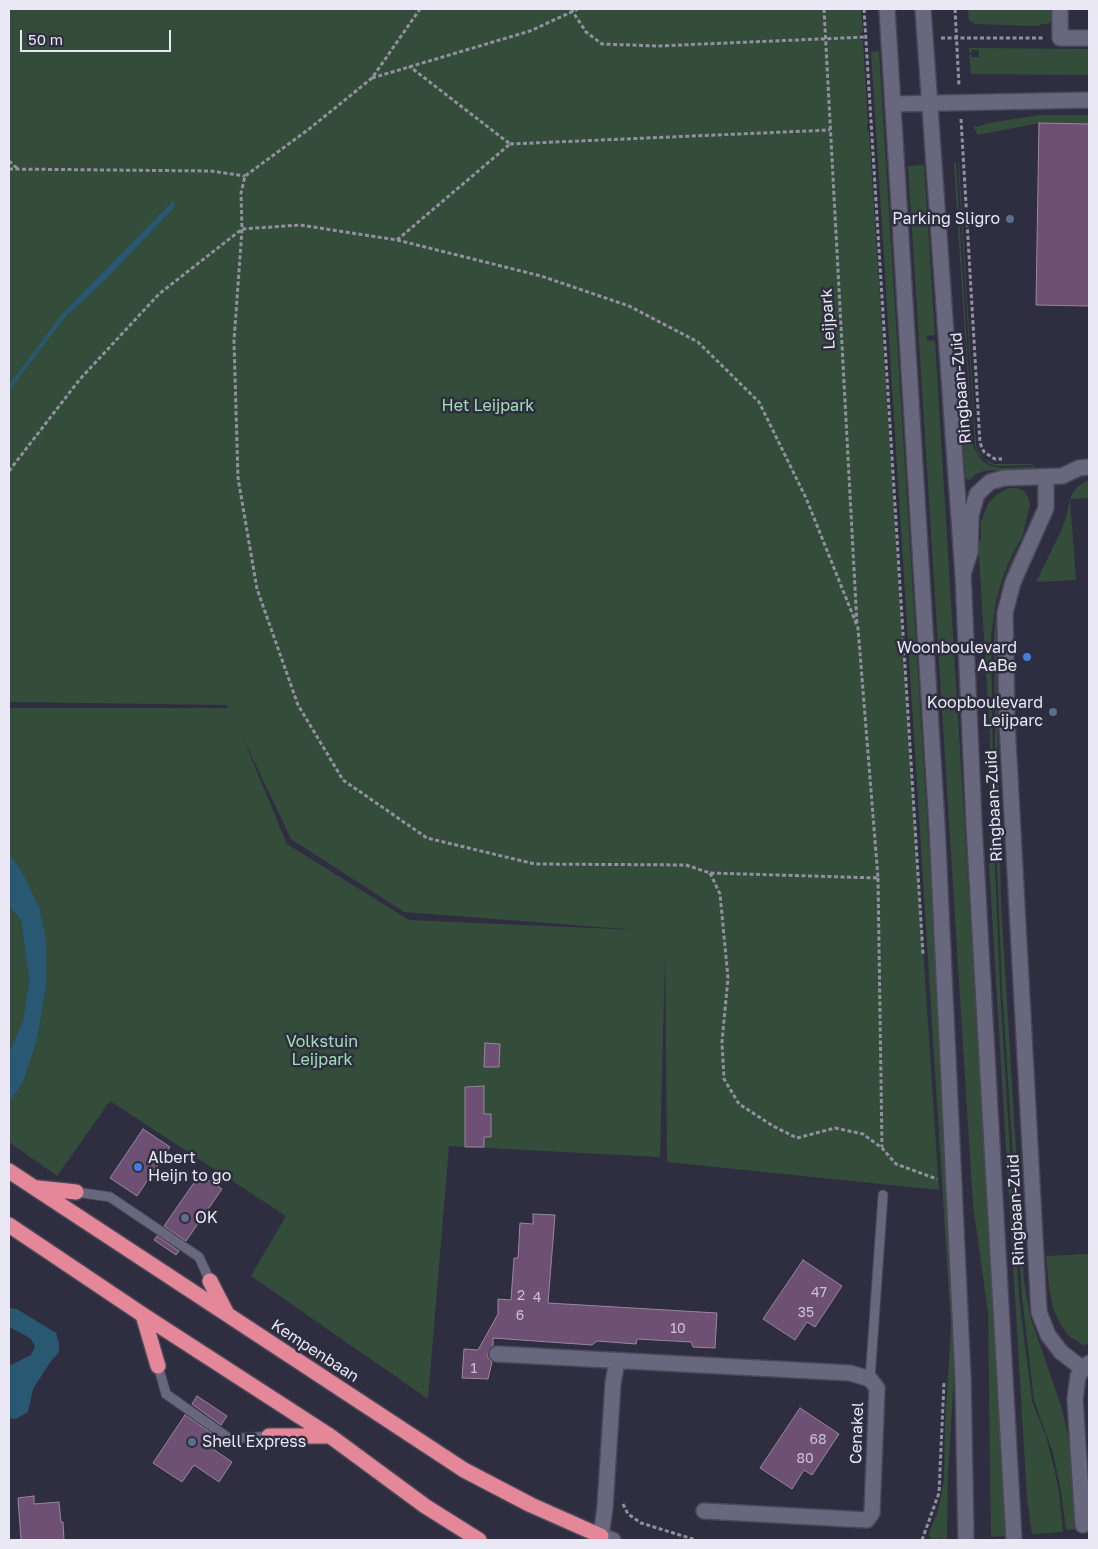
<!DOCTYPE html>
<style>
body{margin:0}
#map{position:relative;width:1098px;height:1549px;overflow:hidden;background:#2f2d40;font-family:"Golos Text",sans-serif}
canvas{display:block}
.frame{position:absolute;inset:0;border:10px solid #e9e8f4;pointer-events:none}
.scale{position:absolute;left:20px;top:30px;width:151px;height:22px;box-sizing:border-box;border:2px solid #e9e8f4;border-top:0;padding-left:6px;font-size:15px;line-height:18px;white-space:nowrap;color:#e9e8f4;-webkit-text-stroke:4px #2f2d40;paint-order:stroke}
</style>
<div id="map">
<canvas width="1098" height="1549"></canvas>
<div class="frame"></div>
<div class="scale">50 m</div>
</div>
<script>
const c = document.querySelector('canvas').getContext('2d');
c.lineJoin = 'round';
function paint(path, color) {
  c.fillStyle = color;
  c.fill(path, 'evenodd');
}
function toPath(rows) {
  const path = new Path2D();
  for (const r of rows) {
    path.moveTo(r[0], r[1]);
    for (let i = 2; i < r.length; i += 2) path.lineTo(r[i], r[i + 1]);
  }
  return path;
}
function stroke(path, color, width, dash) {
  c.strokeStyle = color;
  c.lineWidth = width;
  c.lineCap = dash ? 'butt' : 'round';
  c.setLineDash(dash || []);
  c.stroke(path);
}
function write(font, color, halo, rows, align = 'center') {
  c.font = font + ' "Golos Text",sans-serif';
  c.lineWidth = 5;
  c.setLineDash([]);
  c.textBaseline = 'middle';
  c.strokeStyle = halo;
  c.fillStyle = color;
  for (const [text, x, y, turn = 0] of rows) {
    c.save();
    c.translate(x, y);
    c.rotate((+turn || 0) * Math.PI / 180);
    c.textAlign = isNaN(turn) ? turn : align;
    if (halo) c.strokeText(text, 0, 0);
    c.fillText(text, 0, 0);
    c.restore();
  }
}
paint(toPath([
 [9,9,861,9,863,33,860,33,861,40,863,40,868,124,867,124,867,131,869,131,939,1190,667,1162,665,956,660,1157,449,1146,428,1399,251,1276,286,1216,110,1101,57,1176,9,1142,9,1103,23,1082,37,1040,46,987,46,940,20,868,9,854,9,708,228,708,227,705,9,702],
 [243,738,291,839,404,912,638,930,409,920,287,844],
 [968,9,1053,9,1052,21,1048,24,1040,24,1040,26,975,24,969,20],
 [969,48,1089,49,1089,75,971,74,969,55,972,55,972,57,979,57,979,50,972,50,972,52,969,53],
 [879,51,953,1232,957,1328,948,1473,947,1540,941,1540,941,1538,931,1540,929,1533,938,1510,944,1481,945,1424,951,1326,871,52],
 [1039,115,1089,115,1089,124,1040,123,977,135,976,130,974,129,974,126,977,127,989,123],
 [956,163,973,446,981,460,990,466,1001,468,1033,467,1033,465,1000,466,991,465,979,455,975,446,958,163,959,163,976,446,978,451,984,459,994,464,1032,464,1036,468,984,471,976,474,969,480,965,478,963,443,962,421,968,380,954,166,954,163],
 [924,165,935,335,927,336,927,341,935,340,1004,1472,1005,1536,991,1537,988,1312,973,1205,908,166],
 [1089,480,1089,498,1070,499,1076,580,1036,582,1062,529,1066,517,1070,499,1072,494,1078,486],
 [1009,488,1017,488,1024,491,1028,497,1030,504,1023,535,1011,557,1002,580,996,601,991,635,994,840,1000,988,1019,1297,1032,1401,1046,1436,1055,1472,1059,1492,1063,1532,1032,1534,1027,1498,989,865,990,864,990,737,978,540,981,540,981,521,988,504,996,495],
 [1021,546,999,624,996,652,1001,903,1024,1281,1030,1316,1061,1406,1070,1443,1076,1529,1066,1530,1061,1491,1053,1453,1034,1400,1022,1296,1002,988,996,840,994,635,996,615,1004,580,1013,558],
 [9,906,21,920,29,979,23,1021,9,1053],
 [1089,1254,1089,1344,1083,1345,1069,1336,1060,1324,1053,1308,1049,1287,1046,1256]
]), '#334d3a');
paint(toPath([
 [173,201,175,205,172,210,104,281,64,318,9,391,9,385,63,313],
 [9,854,20,868,39,907,46,940,46,987,37,1040,23,1082,9,1103,9,1053,23,1021,29,979,21,920,9,906],
 [9,1308,17,1309,56,1333,59,1343,59,1352,51,1361,33,1389,28,1412,16,1419,9,1418,9,1366,31,1355,35,1346,30,1338,9,1327]
]), '#285872');
const building = toPath([
 [1039,123,1089,124,1089,306,1036,305,1039,123],
 [485,1043,500,1044,499,1067,484,1067,485,1043],
 [484,1086,484,1114,491,1114,491,1137,484,1137,484,1147,465,1147,465,1087,484,1086],
 [143,1129,170,1147,137,1196,110,1178,143,1129],
 [200,1174,222,1189,186,1241,164,1226,200,1174],
 [533,1214,555,1215,548,1303,717,1313,715,1348,693,1347,691,1342,637,1339,636,1344,597,1341,592,1345,493,1338,493,1346,488,1353,488,1358,492,1362,488,1379,462,1378,464,1349,478,1350,498,1314,498,1299,511,1300,514,1258,518,1258,520,1223,533,1224,533,1214],
 [157,1236,179,1251,176,1255,154,1240,157,1236],
 [803,1260,842,1286,815,1327,807,1322,795,1340,763,1319,803,1260],
 [197,1396,227,1416,221,1425,192,1404,197,1396],
 [800,1408,839,1434,812,1475,804,1470,792,1489,760,1468,800,1408],
 [185,1415,214,1435,207,1445,232,1462,219,1482,194,1465,182,1482,153,1463,185,1415],
 [34,1496,34,1504,59,1502,61,1522,63,1522,64,1540,21,1540,18,1498,34,1496]
]);
paint(building, '#6d5074');
stroke(building, '#98889c', 1);
const lane = toPath([
 [76,1192,110,1197,199,1257,210,1281],
 [158,1366,166,1394,230,1439,269,1436],
 [870,1379,883,1195]
]);
const street = toPath([
 [1060,9,1060,38,1089,38],
 [893,104,1089,100],
 [1046,477,1046,508,1013,582,1005,613,1007,723,1039,1312,1048,1335,1061,1352,1083,1369],
 [963,574,970,552,971,515,977,494,990,482,1004,478,1062,476,1079,468,1089,467],
 [497,1354,850,1373,870,1379,877,1388,872,1513,867,1520,704,1511],
 [1083,1525,1075,1399,1078,1376,1083,1369,1089,1363],
 [601,1536,605,1507,613,1383,617,1362]
]);
const secondary = toPath([
 [887,9,937,826,963,1378,966,1540],
 [923,9,963,574,974,824,1014,1540],
 [601,1536,613,1540]
]);
const highway = toPath([
 [9,1171,464,1470,531,1505,601,1536],
 [38,1188,76,1192],
 [9,1225,143,1315,330,1436,425,1506,479,1540],
 [210,1281,227,1314],
 [143,1315,158,1366],
 [269,1436,330,1436]
]);
stroke(lane, '#494857', 11);
stroke(street, '#494857', 18);
stroke(secondary, '#494857', 18);
stroke(highway, '#494857', 18);
stroke(toPath([
 [571,9,586,32,602,44,657,46,866,37],
 [824,9,857,625],
 [864,9,923,954],
 [955,9,959,86],
 [941,38,1045,38],
 [372,78,530,31,578,9],
 [961,119,980,443,984,452,995,459,1002,459],
 [510,144,830,130],
 [9,161,18,169],
 [9,169,211,171,245,176],
 [397,240,510,144,409,66],
 [9,471,80,379,159,294,242,229,300,225,397,240,541,276,629,306,698,342,759,402,806,498,858,628,878,878,710,873,686,865,535,864,427,838,343,780,298,705,257,589,238,478,234,341,242,229,241,193,245,176,309,129,372,78,420,9],
 [710,873,720,894,728,978,722,1042,724,1079,739,1104,773,1126,797,1138,835,1128,863,1134,882,1148,896,1164,937,1179],
 [878,878,882,1147],
 [623,1504,628,1514,641,1523,696,1540],
 [922,1540,939,1493,944,1382]
]), '#9290a0', 3, [4, 2.5]);
stroke(lane, '#69677d', 9);
stroke(street, '#69677d', 15);
stroke(secondary, '#69677d', 15);
stroke(highway, '#e48799', 15);
for (const [x, y, r, color] of [
 [1010,219,5,"#5c6f8a"],
 [1027,657,5,"#3f7fe0"],
 [1053,712,5,"#5c6f8a"],
 [138,1167,5,"#3f7fe0"],
 [185,1218,5,"#5c6f8a"],
 [192,1442,5,"#5c6f8a"]
]) {
  const dot = new Path2D();
  dot.arc(x, y, r, 0, 2 * Math.PI);
  c.fillStyle = color;
  c.fill(dot);
  stroke(dot, '#2f2d40', 2);
}
write('14px', '#cac2d4', null, [
 ["47",819,1293],
 ["2",521,1296],
 ["4",537,1298],
 ["35",806,1313],
 ["6",520,1316],
 ["10",678,1329],
 ["1",474,1369],
 ["68",818,1440],
 ["80",805,1459]
]);
write('16px', '#e9e8f4', '#2f2d40', [
 ["Parking Sligro",1000,219],
 ["Woonboulevard",1017,648],
 ["AaBe",1017,666],
 ["Koopboulevard",1043,703],
 ["Leijparc",1043,721],
 ["Albert",148,1158,"left"],
 ["Heijn to go",148,1176,"left"],
 ["OK",195,1218,"left"],
 ["Shell Express",202,1442,"left"]
], 'right');
write('16px', '#e9e8f4', '#2f2d40', [
 ["Leijpark",828,319,-93],
 ["Ringbaan-Zuid",961,388,-95],
 ["Ringbaan-Zuid",994,806,-93],
 ["Ringbaan-Zuid",1016,1210,-93],
 ["Kempenbaan",315,1351,33],
 ["Cenakel",857,1433,-88]
]);
write('16px', '#9de1b0', '#2f2d40', [
 ["Het Leijpark",488,406],
 ["Volkstuin",322,1042],
 ["Leijpark",322,1060]
]);
</script>
